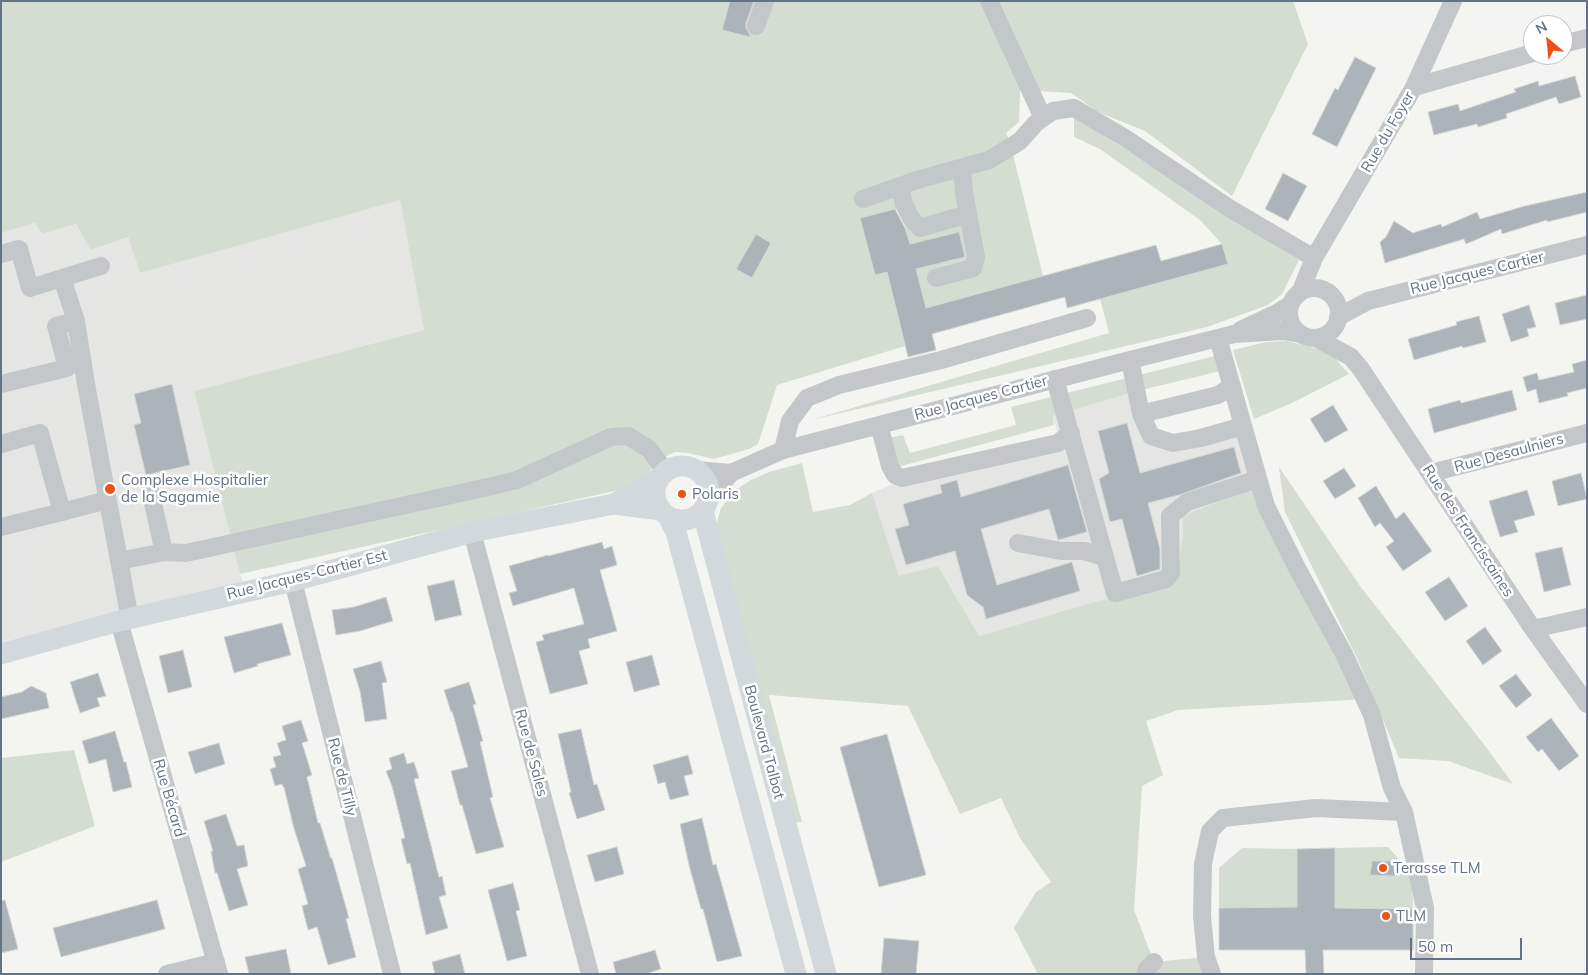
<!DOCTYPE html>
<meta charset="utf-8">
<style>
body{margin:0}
#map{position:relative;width:1588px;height:975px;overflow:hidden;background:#f4f5f0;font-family:Mulish,sans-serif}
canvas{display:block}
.frame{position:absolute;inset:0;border:2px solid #617384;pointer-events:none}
.north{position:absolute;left:1523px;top:15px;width:50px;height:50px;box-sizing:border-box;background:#fff;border:1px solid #c0c7ce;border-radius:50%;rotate:332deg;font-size:14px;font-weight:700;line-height:20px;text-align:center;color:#617384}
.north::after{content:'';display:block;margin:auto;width:18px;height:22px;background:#f14f14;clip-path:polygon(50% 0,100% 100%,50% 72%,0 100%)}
.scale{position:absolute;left:1410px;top:938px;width:112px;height:22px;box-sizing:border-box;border:2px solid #617384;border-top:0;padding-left:6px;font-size:15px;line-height:18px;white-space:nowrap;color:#617384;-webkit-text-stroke:4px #fff;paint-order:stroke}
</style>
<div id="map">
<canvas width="1588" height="975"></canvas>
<div class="frame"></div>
<div class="north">N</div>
<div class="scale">50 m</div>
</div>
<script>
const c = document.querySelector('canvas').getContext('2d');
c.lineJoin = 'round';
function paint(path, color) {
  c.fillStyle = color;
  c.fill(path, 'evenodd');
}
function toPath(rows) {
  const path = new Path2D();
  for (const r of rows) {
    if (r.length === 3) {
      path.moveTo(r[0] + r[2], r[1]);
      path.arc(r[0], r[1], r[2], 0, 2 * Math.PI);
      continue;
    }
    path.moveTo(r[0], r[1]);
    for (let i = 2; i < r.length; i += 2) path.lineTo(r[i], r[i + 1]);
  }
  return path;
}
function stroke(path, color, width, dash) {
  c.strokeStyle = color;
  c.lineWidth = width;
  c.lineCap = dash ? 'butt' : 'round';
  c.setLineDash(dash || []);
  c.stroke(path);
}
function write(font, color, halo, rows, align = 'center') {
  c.font = font + ' Mulish,sans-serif';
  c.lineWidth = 5;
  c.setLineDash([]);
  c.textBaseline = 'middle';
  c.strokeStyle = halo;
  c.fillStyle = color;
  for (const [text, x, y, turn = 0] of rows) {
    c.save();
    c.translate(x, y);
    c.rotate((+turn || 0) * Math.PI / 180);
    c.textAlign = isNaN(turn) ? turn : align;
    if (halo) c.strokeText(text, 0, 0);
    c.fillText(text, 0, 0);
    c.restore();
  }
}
paint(toPath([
 [400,199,424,330,194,391,240,574,246,591,1,654,1,233,35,223,42,234,76,224,92,250,128,237,140,273,301,226],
 [1137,391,1151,436,1173,443,1243,426,1255,487,1182,516,1183,536,1175,582,1087,604,979,636,938,566,899,577,872,493,905,479,1059,439,1053,416]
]), '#e5e6e3');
paint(toPath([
 [1,1,1293,1,1308,44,1232,196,1145,131,1098,112,1071,93,1020,90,1019,122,1006,133,1010,142,1043,276,926,308,900,208,860,218,875,275,887,272,905,346,777,385,758,444,749,449,714,459,688,453,675,452,663,458,644,477,632,486,610,492,240,574,194,391,424,330,400,200,140,273,128,237,91,250,76,224,42,234,35,223,1,233],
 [756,234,771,243,752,278,737,269],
 [1074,117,1299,260,1282,294,1268,305,1207,327,811,420,1109,333,1100,299,1228,264,1222,244,1200,220,1100,149,1074,137],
 [1287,341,1318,349,1332,355,1349,374,1292,403,1254,419,1233,350,1267,342],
 [1219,355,1225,370,1137,391,1053,416,1054,425,894,468,884,439,903,435,910,453,1016,425,1011,407],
 [802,463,813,512,850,505,872,493,899,576,938,566,979,636,1087,604,1175,582,1183,536,1182,516,1255,487,1365,699,1178,710,1146,721,1163,775,1142,786,1134,910,1154,962,1206,957,1212,974,1038,974,1014,928,1036,892,1051,882,1020,838,1001,798,960,814,908,706,769,695,802,822,791,822,715,529,721,508,734,491,751,480,769,472],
 [1279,467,1360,586,1486,747,1513,784,1448,761,1399,758,1357,658,1285,512],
 [74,750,95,826,1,862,1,758],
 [1388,847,1412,874,1413,909,1335,908,1335,848],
 [1242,848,1297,849,1297,907,1219,908,1219,868]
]), '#d5dcd1');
const building = toPath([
 [730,1,754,1,746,23,746,28,750,35,750,37,722,30,730,1],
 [1355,57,1376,68,1337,147,1312,134,1335,88,1338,90,1355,57],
 [1575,76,1581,97,1559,104,1556,97,1506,114,1507,118,1478,127,1477,124,1434,135,1428,112,1458,104,1460,111,1516,92,1514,89,1538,81,1539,86,1575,76],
 [1283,173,1307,186,1288,221,1265,209,1283,173],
 [1587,192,1587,212,1547,222,1547,220,1502,234,1501,229,1466,244,1464,239,1385,263,1380,242,1386,237,1394,221,1413,233,1441,224,1442,227,1477,212,1480,219,1525,206,1587,192],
 [895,209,905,228,910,244,959,232,965,257,916,269,926,308,1156,245,1161,261,1222,244,1228,264,1067,308,1065,297,932,334,936,350,908,357,887,272,875,275,860,218,895,209],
 [756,234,771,243,752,278,736,269,756,234],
 [1587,295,1587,319,1560,325,1555,303,1587,295],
 [1529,305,1536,327,1527,329,1529,336,1511,342,1502,314,1529,305],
 [1479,316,1486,342,1463,348,1462,346,1414,360,1408,339,1457,325,1456,322,1479,316],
 [1587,360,1587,388,1567,393,1568,396,1539,403,1536,389,1527,392,1523,377,1537,373,1539,380,1574,372,1572,364,1587,360],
 [172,384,190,465,146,475,134,425,141,423,134,394,172,384],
 [1512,390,1517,410,1434,433,1428,409,1460,400,1461,403,1512,390],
 [1333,405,1348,430,1325,443,1310,419,1333,405],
 [1127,423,1140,473,1234,447,1241,473,1179,495,1148,503,1160,549,1160,569,1137,576,1122,519,1110,522,1099,479,1109,473,1098,431,1127,423],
 [1068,465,1087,532,1058,540,1049,509,981,529,997,585,1072,562,1080,591,986,619,983,607,967,595,955,551,906,565,895,529,909,525,903,504,942,493,940,485,957,480,961,497,1068,465],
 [1344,468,1356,486,1335,499,1323,481,1344,468],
 [1581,473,1587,499,1558,506,1552,481,1581,473],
 [1376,486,1396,519,1404,512,1432,551,1403,571,1386,547,1394,541,1380,523,1375,527,1358,498,1376,486],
 [1527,490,1535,515,1514,521,1518,532,1500,537,1489,501,1527,490],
 [602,542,604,549,612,546,617,565,600,570,617,631,588,639,590,648,579,651,588,684,550,694,536,642,544,640,542,635,584,624,574,588,513,606,509,593,517,591,509,566,548,555,548,556,602,542],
 [1562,547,1571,585,1544,592,1535,553,1562,547],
 [1449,577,1468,606,1445,621,1425,592,1449,577],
 [454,580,462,615,435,621,427,586,454,580],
 [386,597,393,621,360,631,336,635,332,610,354,607,386,597],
 [282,623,291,655,257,664,258,666,234,673,224,637,282,623],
 [1485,627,1502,651,1483,665,1466,641,1485,627],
 [183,650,192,687,168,693,159,656,183,650],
 [652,655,660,685,634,692,626,662,652,655],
 [381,661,387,682,382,683,387,719,365,722,360,691,353,669,381,661],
 [98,673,106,696,97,698,100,706,80,713,70,682,98,673],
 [1516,674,1532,695,1516,708,1499,686,1516,674],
 [469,682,476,704,473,705,483,741,480,742,493,797,490,798,504,847,476,854,462,805,460,805,451,771,468,767,452,711,451,712,444,690,469,682],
 [31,686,46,693,49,708,1,719,1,697,22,692,31,686],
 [1551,718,1579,756,1559,771,1542,749,1538,752,1526,737,1551,718],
 [301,720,308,741,302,743,312,775,307,777,318,823,320,823,331,859,332,858,349,918,346,919,356,957,328,965,317,927,308,930,302,906,308,904,298,869,306,866,293,825,284,787,283,787,282,784,275,786,270,769,276,767,273,757,281,755,277,743,286,740,282,726,301,720],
 [581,729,594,785,597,784,605,810,577,819,569,793,571,792,558,734,581,729],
 [115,731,124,762,126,762,132,787,113,792,106,759,89,764,82,741,115,731],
 [887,734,926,875,879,887,840,747,887,734],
 [219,743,225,764,195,774,188,752,219,743],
 [404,753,407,764,414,762,419,778,414,779,439,877,442,876,446,895,439,897,448,928,426,935,410,863,407,864,401,839,405,838,392,786,386,771,392,769,389,758,404,753],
 [688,755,693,774,684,776,689,795,670,800,665,782,658,784,653,765,688,755],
 [226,814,237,846,244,845,248,866,237,869,248,905,229,911,217,873,215,873,211,851,213,851,204,821,226,814],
 [702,818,713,865,716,864,742,956,717,962,703,909,701,909,689,865,680,824,702,818],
 [617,847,624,874,595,882,587,855,617,847],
 [1335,848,1335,908,1413,909,1413,950,1323,950,1324,974,1306,974,1305,950,1219,950,1219,908,1297,907,1297,849,1335,848],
 [1372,861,1393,861,1395,876,1370,875,1372,861],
 [513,883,520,910,516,911,527,956,507,961,488,890,513,883],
 [5,900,18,949,1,953,1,901,5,900],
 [157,900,165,929,61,957,53,928,157,900],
 [884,938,919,941,916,974,881,974,884,938],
 [286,949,291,974,249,974,245,957,286,949],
 [655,950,661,969,646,974,616,974,613,962,655,950],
 [460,954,465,974,435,974,432,962,460,954]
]);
paint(building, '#acb3b9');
stroke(building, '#d5d6d3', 1);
stroke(toPath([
 [989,1,1043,118],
 [756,26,765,1],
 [1563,44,1587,38],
 [1414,87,1533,53],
 [900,186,904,204,911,218,920,228,968,214],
 [863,199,917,180,989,160,1020,141,1036,123,1053,111,1074,108,1125,138,1229,208,1314,258],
 [1,254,19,249,30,288,62,278,76,321,56,326,67,368,1,384],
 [62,278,101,266],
 [936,278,973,268,976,257,964,192,962,169],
 [1314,313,25],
 [1300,293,1314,258,1414,87,1453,1],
 [1338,317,1368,301,1587,245],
 [76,321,86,384,130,619],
 [1241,330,1277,313,1290,305],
 [1218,338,1266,506,1297,568,1344,654,1372,715,1392,788,1404,812,1425,908,1424,974],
 [1316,338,1351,357,1361,369,1533,629,1587,704],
 [1130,360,1141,414,1151,436,1173,443,1201,438,1243,426],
 [1055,379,1115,593,1166,579,1171,573,1170,516,1187,502,1258,479],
 [1141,414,1218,395,1232,386],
 [879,425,890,466,895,475,902,478,1058,443,1071,433],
 [1,444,40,433,62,512,1,527],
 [783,450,790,421,807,398,839,385,941,360,1087,318],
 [696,470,731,473],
 [1431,473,1587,433],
 [707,502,731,473,783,450,1130,360,1234,334,1283,331,1300,334],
 [62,512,107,500],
 [472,532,590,974],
 [1018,543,1061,551,1084,551,1105,557],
 [164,552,186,553,488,487,517,480,611,437,628,436,649,449,666,472],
 [119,561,164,552,150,490],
 [293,581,392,974],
 [119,621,219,974],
 [1533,629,1587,617],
 [167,974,216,962],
 [1145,974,1147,969,1154,962],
 [1212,974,1206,957,1202,916,1203,864,1210,831,1223,818,1316,808,1404,812]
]), '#c3c7ca', 18);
stroke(toPath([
 [682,493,27],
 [614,504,660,478],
 [703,509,706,524,826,974],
 [668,516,676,532,796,974],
 [1,654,119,621,293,581,472,532,614,504,661,510]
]), '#d2d8dc', 21);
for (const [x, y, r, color] of [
 [110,489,6,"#f14f14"],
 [682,494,5,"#f14f14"],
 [1383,868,5,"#f14f14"],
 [1386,916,5,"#f14f14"]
]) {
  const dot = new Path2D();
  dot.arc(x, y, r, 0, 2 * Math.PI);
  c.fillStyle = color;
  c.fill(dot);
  stroke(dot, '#fff', 2);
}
write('15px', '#617384', '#fff', [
 ["Rue du Foyer",1388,132,-60],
 ["Rue Jacques Cartier",1477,273,-14],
 ["Rue Jacques Cartier",981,398,-15],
 ["Rue Desaulniers",1509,453,-15],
 ["Rue des Franciscaines",1468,531,57],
 ["Rue Jacques-Cartier Est",307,575,-14],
 ["Boulevard Talbot",764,742,75],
 ["Rue de Sales",531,753,75],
 ["Rue de Tilly",342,777,76],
 ["Rue Bécard",169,798,74]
]);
write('15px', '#617384', '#fff', [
 ["Complexe Hospitalier",121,480],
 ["de la Sagamie",121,497],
 ["Polaris",692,494],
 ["Terasse TLM",1393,868],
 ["TLM",1396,916]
], 'left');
</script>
